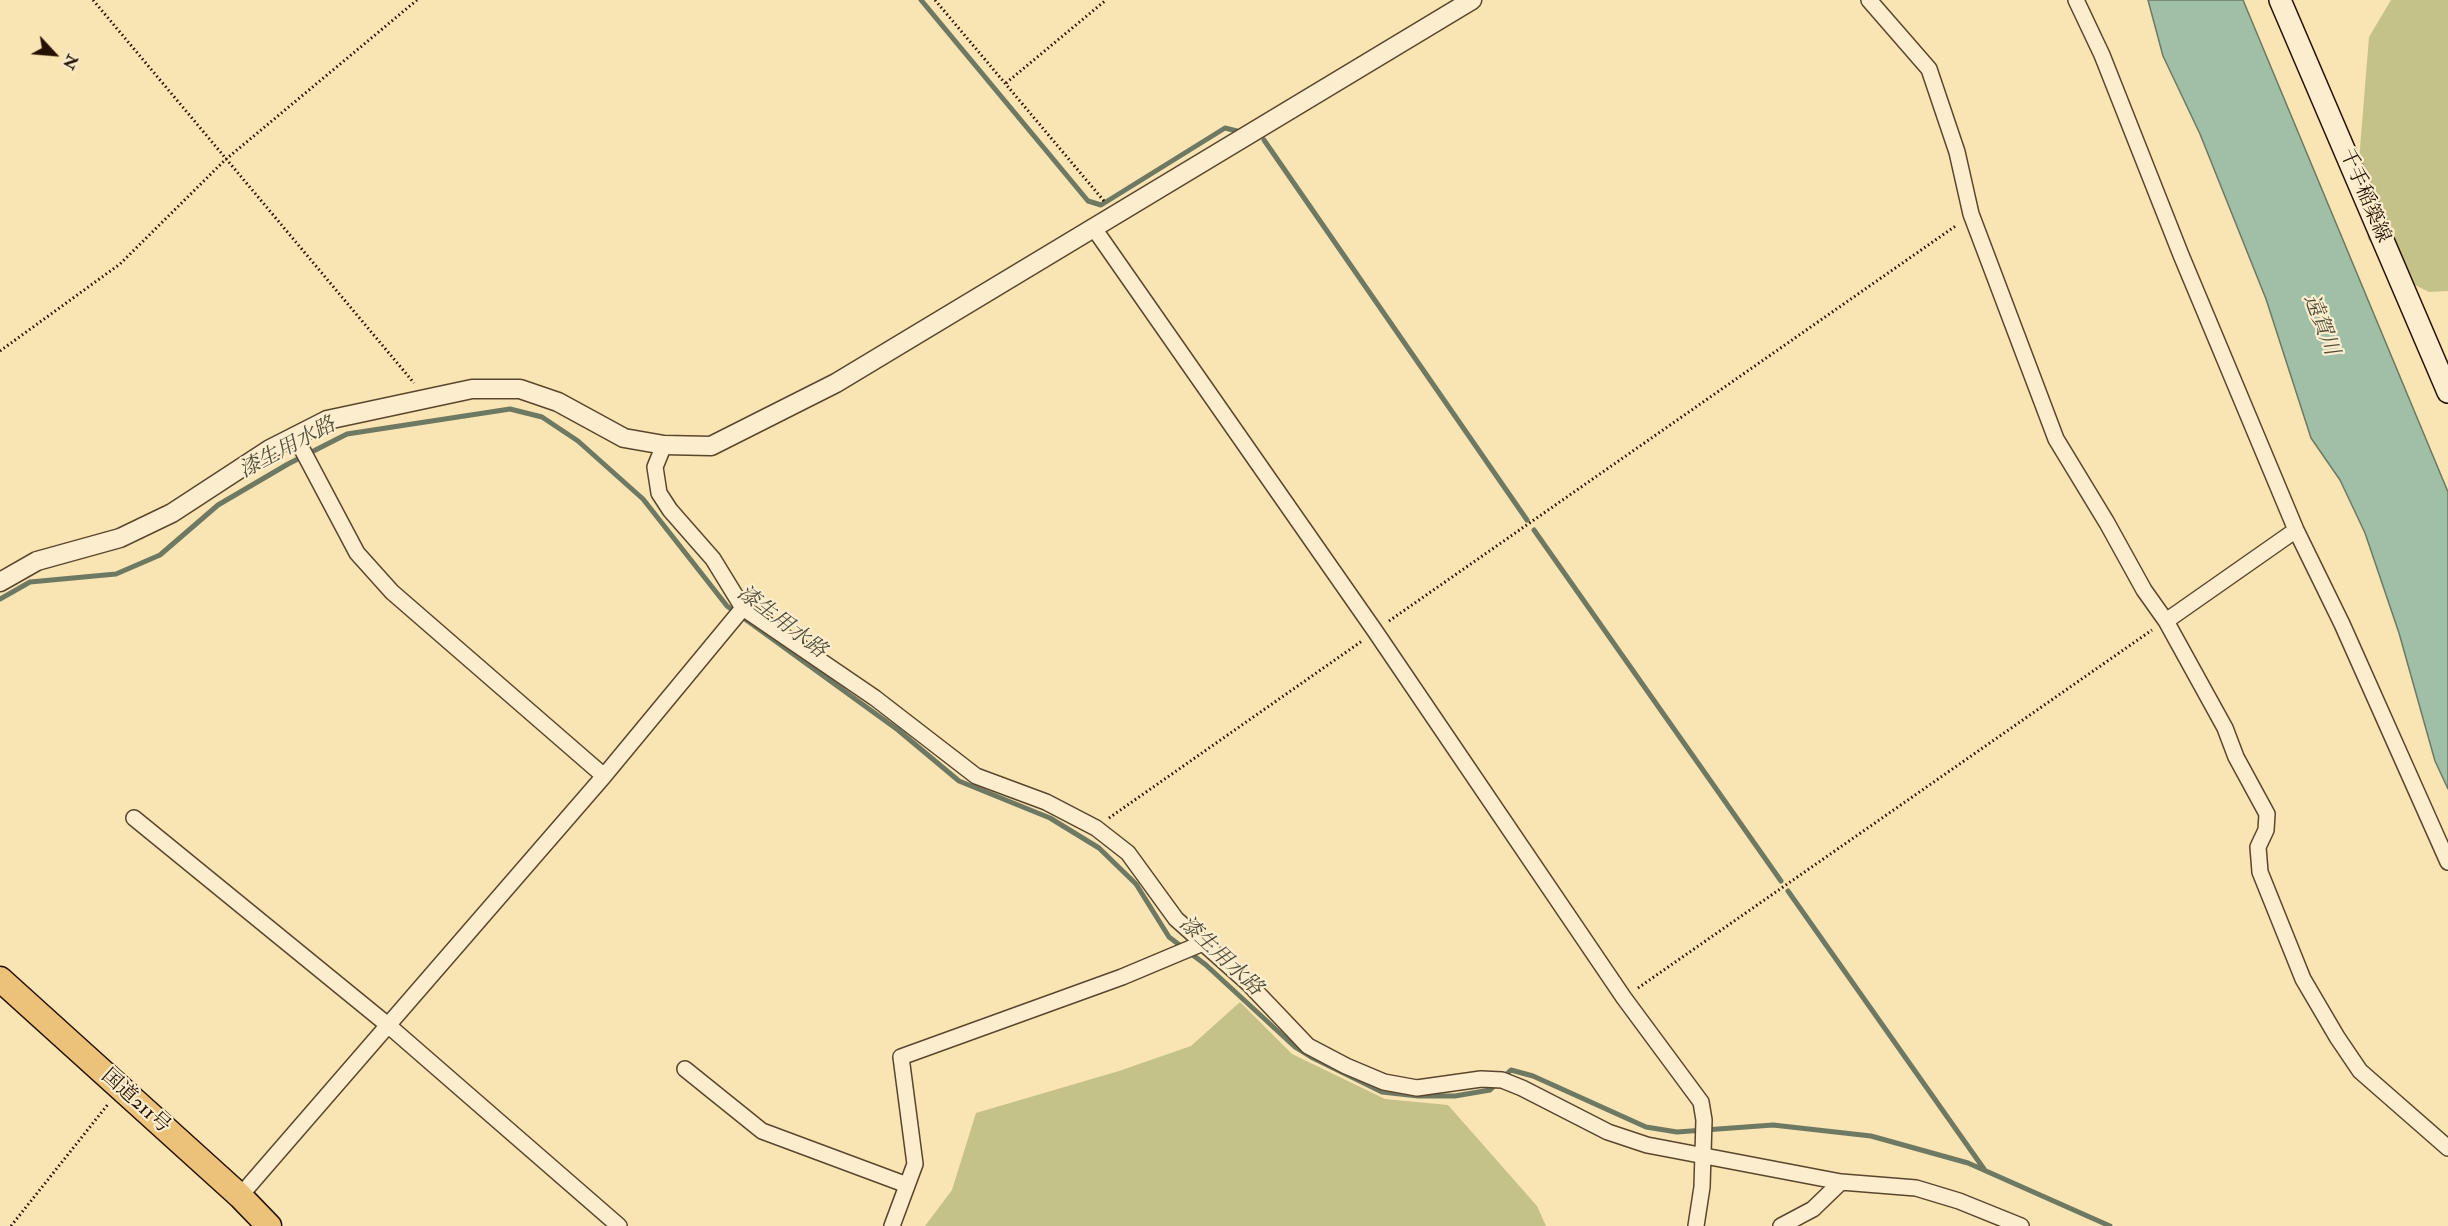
<!DOCTYPE html>
<meta charset="utf-8">
<style>
body{margin:0}
#map{position:relative;width:2448px;height:1226px;overflow:hidden;background:#f9e4b3;font-family:"IM FELL Double Pica",serif}
canvas{display:block}
.north{position:absolute;left:24px;top:24px;width:60px;height:60px;-webkit-text-stroke:4px #fbedce;paint-order:stroke;rotate:116deg;font-size:16px;font-weight:700;line-height:24px;text-align:center;color:#251100}
.north::after{content:'';display:block;margin:auto;width:21px;height:27px;background:#251100;clip-path:polygon(50% 0,100% 100%,50% 72%,0 100%)}
</style>
<div id="map">
<canvas width="2448" height="1226"></canvas>
<div class="north">N</div>
</div>
<script>
const c = document.querySelector('canvas').getContext('2d');
c.lineJoin = 'round';
function paint(path, color) {
  c.fillStyle = color;
  c.fill(path, 'evenodd');
}
function toPath(rows) {
  const path = new Path2D();
  for (const r of rows) {
    path.moveTo(r[0], r[1]);
    for (let i = 2; i < r.length; i += 2) path.lineTo(r[i], r[i + 1]);
  }
  return path;
}
function stroke(path, color, width, dash) {
  c.strokeStyle = color;
  c.lineWidth = width;
  c.lineCap = dash ? 'butt' : 'round';
  c.setLineDash(dash || []);
  c.stroke(path);
}
function write(font, color, halo, rows, align = 'center') {
  c.font = font + ' "IM FELL Double Pica","Noto Serif JP",serif';
  c.lineWidth = 4.5;
  c.setLineDash([]);
  c.textBaseline = 'middle';
  c.strokeStyle = halo;
  c.fillStyle = color;
  for (const [text, x, y, turn = 0] of rows) {
    c.save();
    c.translate(x, y);
    c.rotate((+turn || 0) * Math.PI / 180);
    c.textAlign = isNaN(turn) ? turn : align;
    if (halo) c.strokeText(text, 0, 0);
    c.fillText(text, 0, 0);
    c.restore();
  }
}
paint(toPath([
 [2391,0,2448,0,2448,291,2429,292,2399,277,2368,239,2358,173,2369,37],
 [1240,1002,1292,1054,1385,1099,1448,1105,1537,1206,1546,1226,925,1226,952,1190,976,1113,1119,1071,1191,1046]
]), '#c4c288');
const water = toPath([
 [2148,0,2243,0,2448,492,2448,789,2435,761,2399,633,2365,533,2340,480,2311,438,2266,299,2200,134,2163,56,2148,0]
]);
paint(water, '#9fbfa6');
stroke(water, '#6e7964', 1.5);
stroke(toPath([
 [921,0,1088,201,1101,205,1225,128,1237,131],
 [1264,140,1527,520],
 [1534,530,1781,881],
 [0,599,30,582,116,574,160,555,218,505,288,464,347,434,510,409,542,417,578,441,643,499,727,606,898,730,959,781,1050,818,1099,848,1136,884,1169,937,1206,965,1295,1047,1311,1057,1382,1092,1418,1096,1455,1096,1490,1090,1511,1070,1533,1076,1646,1127,1677,1132,1773,1125,1871,1136,1968,1163,2110,1226],
 [1788,891,1984,1169]
]), '#6e7964', 5);
const minor = toPath([
 [1869,0,1929,69,1957,152,1971,214,2056,439,2107,523,2144,590,2166,621,2225,728,2236,757,2267,814,2266,830,2258,847,2260,872,2303,979,2337,1037,2360,1071,2448,1148],
 [2076,0,2102,55,2181,255,2296,530,2342,624,2448,862],
 [1093,227,1375,631,1624,998,1701,1102,1704,1120,1702,1187,1696,1226],
 [295,436,357,553,392,592,604,776],
 [664,445,655,467,659,493,670,510,713,559,743,608,875,698,976,776,1046,802,1096,828,1128,853,1176,919,1249,984,1308,1046,1346,1066,1384,1082,1417,1088,1481,1079,1502,1080,1522,1088,1608,1132,1647,1145,1841,1182,1916,1188,1959,1201,2021,1226],
 [2166,621,2296,530],
 [134,818,389,1026,619,1226],
 [685,1069,762,1131,907,1185],
 [240,1196,604,776,743,608],
 [892,1226,915,1164,901,1057,1122,977,1203,943],
 [1781,1226,1813,1209,1841,1182]
]);
const tertiary = toPath([
 [0,582,37,561,120,538,172,513,270,449,327,420,472,389,520,389,558,402,624,438,664,445,711,446,836,383,1472,0]
]);
const secondary = toPath([
 [2280,0,2448,392]
]);
const trunk = toPath([
 [0,979,240,1196,269,1226]
]);
stroke(minor, '#5a462d', 18);
stroke(tertiary, '#5a462d', 21);
stroke(secondary, '#251100', 24);
stroke(trunk, '#251100', 27);
stroke(toPath([
 [93,0,414,383],
 [935,0,1104,201],
 [1006,83,1106,0],
 [0,351,120,264,225,160,417,0],
 [1389,621,1957,225],
 [1109,818,1362,641],
 [1638,988,2152,630],
 [11,1226,109,1103]
]), '#251100', 3, [1.5, 3]);
stroke(minor, '#fbedce', 15);
stroke(tertiary, '#fbedce', 18);
stroke(secondary, '#fbedce', 21);
stroke(trunk, '#ecc27a', 24);
write('20px', '#251100', '#fbedce', [
 ["千手稲築線",2364,196,67],
 ["国道211号",135,1102,42]
]);
write('italic 21px', '#504e3a', '#fbedce', [
 ["遠賀川",2320,325,69],
 ["漆生用水路",288,449,-28],
 ["漆生用水路",781,623,37],
 ["漆生用水路",1220,957,43]
]);
</script>
